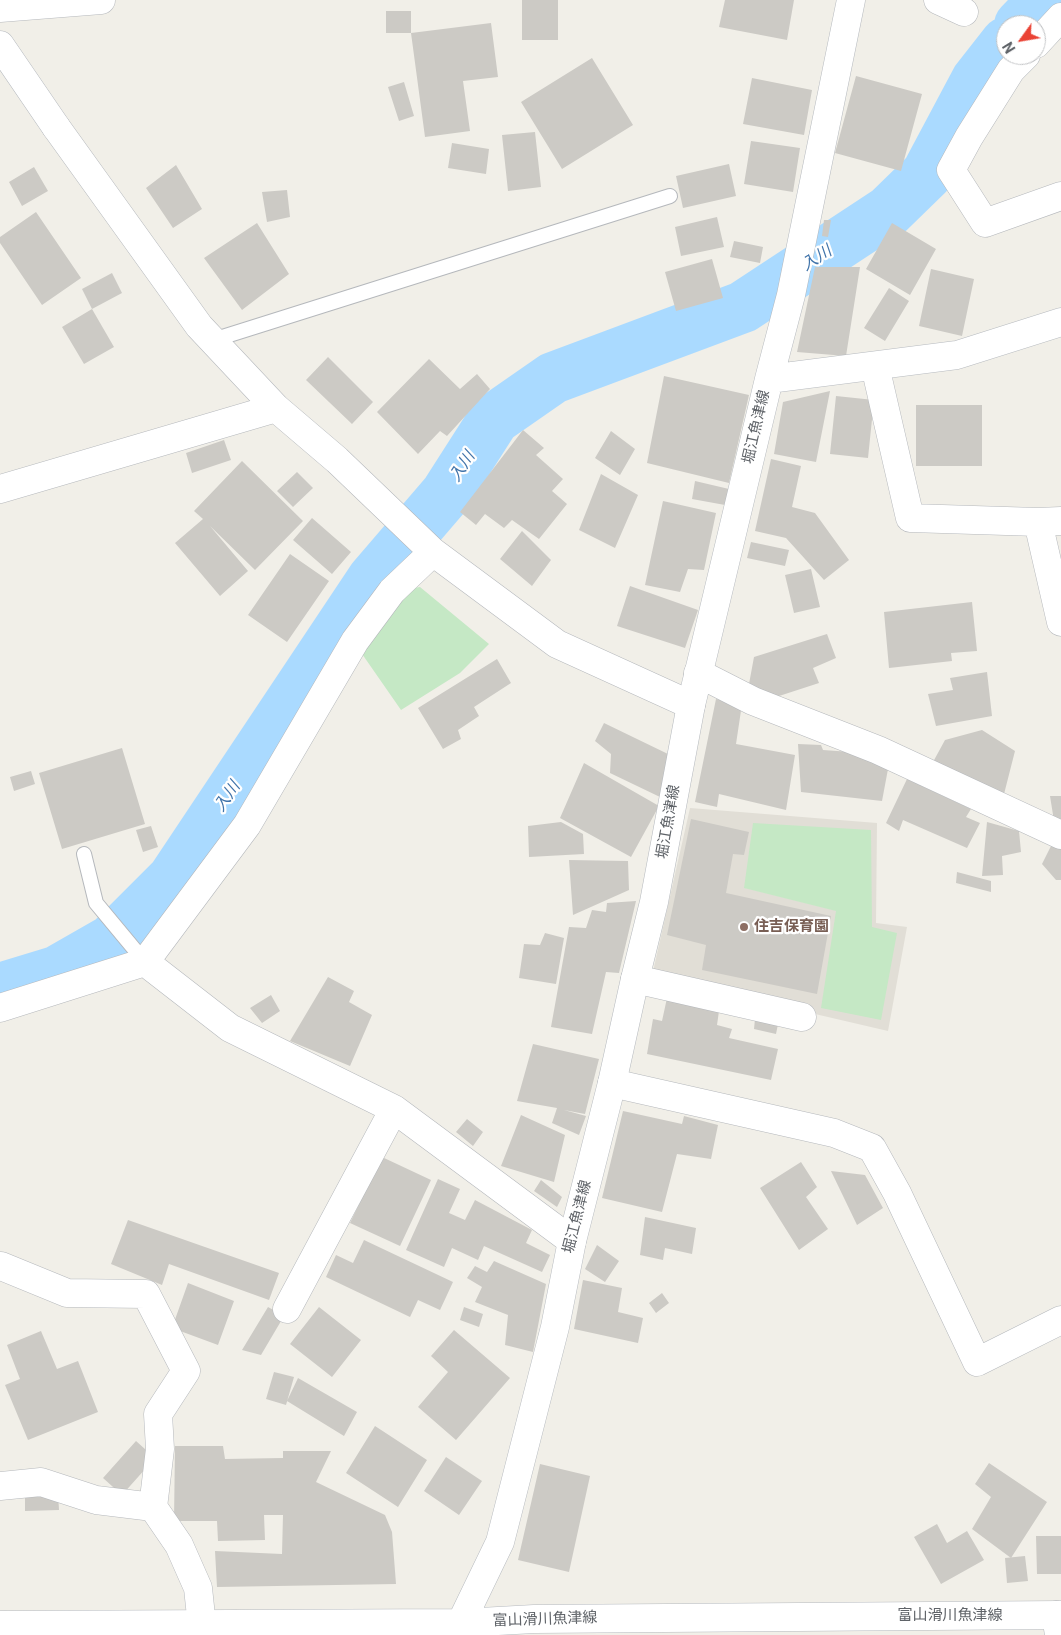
<!DOCTYPE html>
<meta charset="utf-8">
<style>
body{margin:0}
#map{position:relative;width:1061px;height:1635px;overflow:hidden;background:#f1efe8;font-family:Roboto,sans-serif}
canvas{display:block}
.north{position:absolute;left:996px;top:15px;width:50px;height:50px;box-sizing:border-box;background:#fff;border:1px solid #bfc1c3;border-radius:50%;rotate:238deg;font-size:14px;font-weight:700;line-height:20px;text-align:center;color:#5f6368}
.north::after{content:'';display:block;margin:auto;width:18px;height:22px;background:#ea4335;clip-path:polygon(50% 0,100% 100%,50% 72%,0 100%)}
</style>
<div id="map">
<canvas width="1061" height="1635"></canvas>
<div class="north">N</div>
</div>
<script>
const c = document.querySelector('canvas').getContext('2d');
c.lineJoin = 'round';
function paint(path, color) {
  c.fillStyle = color;
  c.fill(path, 'evenodd');
}
function toPath(rows) {
  const path = new Path2D();
  for (const r of rows) {
    path.moveTo(r[0], r[1]);
    for (let i = 2; i < r.length; i += 2) path.lineTo(r[i], r[i + 1]);
  }
  return path;
}
function stroke(path, color, width, dash) {
  c.strokeStyle = color;
  c.lineWidth = width;
  c.lineCap = dash ? 'butt' : 'round';
  c.setLineDash(dash || []);
  c.stroke(path);
}
function write(font, color, halo, rows, align = 'center') {
  c.font = font + ' Roboto,"Noto Sans JP",sans-serif';
  c.lineWidth = 4.5;
  c.setLineDash([]);
  c.textBaseline = 'middle';
  c.strokeStyle = halo;
  c.fillStyle = color;
  for (const [text, x, y, turn = 0] of rows) {
    c.save();
    c.translate(x, y);
    c.rotate((+turn || 0) * Math.PI / 180);
    c.textAlign = isNaN(turn) ? turn : align;
    if (halo) c.strokeText(text, 0, 0);
    c.fillText(text, 0, 0);
    c.restore();
  }
}
paint(toPath([
 [690,808,877,823,876,923,907,927,888,1031,652,976]
]), '#e1ded6');
paint(toPath([
 [420,587,489,644,460,673,401,710,360,651,407,589],
 [753,823,871,830,872,927,897,933,881,1020,821,1008,836,911,744,888]
]), '#c5e8c5');
stroke(toPath([
 [1020,25,1044,0],
 [0,989,56,972,112,940,173,879,373,579,446,494,494,419,553,378,743,307,889,211,927,174,977,80,1006,43]
]), '#aadaff', 52);
paint(toPath([
 [522,0,558,0,558,40,522,40],
 [725,0,794,0,787,40,719,27],
 [386,11,411,11,411,33,491,23,498,77,463,81,470,131,425,137,411,33,386,33],
 [592,58,633,125,562,169,521,102],
 [856,76,922,94,901,171,835,153],
 [752,78,812,90,804,135,743,124],
 [404,82,414,116,399,121,388,87],
 [535,132,541,187,508,191,502,135],
 [751,141,800,148,793,192,744,184],
 [452,143,489,149,486,174,448,168],
 [729,164,736,196,683,208,676,176],
 [176,165,202,209,173,228,146,188],
 [34,167,48,191,22,206,9,182],
 [287,190,290,217,267,222,262,192],
 [36,212,81,278,42,305,0,243,0,237],
 [717,217,724,247,681,256,675,227],
 [824,220,831,220,828,237,822,236],
 [257,223,289,274,242,310,204,258],
 [892,223,936,249,910,295,866,269],
 [734,241,763,247,760,263,730,257],
 [712,259,723,298,676,311,665,272],
 [815,267,860,267,846,356,797,352],
 [931,269,974,279,962,336,919,326],
 [112,273,122,293,92,309,82,289],
 [889,288,909,301,885,341,864,328],
 [92,309,114,347,84,364,62,327],
 [328,357,373,402,352,424,306,380],
 [429,359,460,389,477,374,490,389,447,436,440,431,418,454,377,412],
 [664,376,749,395,729,483,647,463],
 [830,391,816,462,774,454,783,402],
 [836,396,874,400,868,458,830,454],
 [916,405,982,405,982,466,916,466],
 [523,430,544,448,536,455,563,479,552,491,567,504,539,539,512,520,504,528,485,514,476,525,460,512],
 [611,431,635,449,620,475,595,458],
 [224,440,231,460,192,473,186,453],
 [771,459,801,466,792,507,815,513,849,560,824,580,786,538,755,531],
 [242,461,303,521,255,570,210,526,248,571,220,596,175,543,203,519,194,511],
 [297,472,313,488,293,507,277,491],
 [601,474,638,495,615,548,579,530],
 [695,481,729,489,725,505,692,499],
 [663,501,716,513,704,570,688,569,680,592,645,585],
 [312,518,351,552,332,574,293,540],
 [522,531,551,560,532,586,500,559],
 [751,542,789,550,785,566,747,558],
 [290,554,329,581,287,642,248,615],
 [811,569,820,607,794,613,785,575],
 [630,586,698,610,685,648,617,626],
 [972,602,977,651,951,653,952,661,889,668,884,612],
 [827,634,836,658,813,668,819,683,776,697,749,684,754,657],
 [497,659,511,683,474,707,479,716,458,730,461,739,443,749,418,708],
 [987,672,992,716,936,726,928,694,953,690,950,678],
 [716,699,742,704,736,744,795,755,786,810,719,794,717,807,695,802],
 [604,723,668,754,660,797,610,773,611,754,595,741],
 [982,730,1015,751,1003,798,933,762,945,740],
 [798,744,821,745,823,750,851,752,888,769,882,801,801,792],
 [122,748,145,824,62,849,39,773],
 [584,763,659,806,631,857,560,818],
 [31,771,35,784,14,791,10,777],
 [907,779,971,809,966,817,980,823,967,848,903,820,899,831,886,823],
 [1050,796,1061,796,1061,820,1054,821],
 [691,819,749,832,744,855,733,854,726,893,831,916,817,994,702,970,706,945,667,935],
 [561,822,583,834,584,854,529,857,528,826],
 [987,822,1019,831,1021,852,1002,856,1003,875,982,876],
 [151,826,158,847,143,852,136,830],
 [1052,844,1061,848,1061,880,1056,880,1042,864],
 [569,860,628,861,629,890,573,915],
 [957,872,991,881,991,892,956,883],
 [636,901,619,973,606,972,592,1034,551,1027,569,927,586,928,592,910,606,912,607,903],
 [545,933,564,938,556,984,519,978,524,944,540,945],
 [328,977,354,991,349,1002,372,1015,350,1066,290,1041],
 [271,995,280,1011,262,1023,250,1008],
 [667,998,719,1011,717,1025,732,1029,729,1038,778,1049,771,1080,647,1054,653,1019,662,1021],
 [755,1019,778,1024,776,1034,754,1029],
 [533,1044,599,1059,585,1114,564,1110,586,1116,579,1135,552,1123,557,1108,517,1101],
 [623,1111,682,1124,684,1116,718,1125,711,1159,677,1154,662,1212,602,1198],
 [521,1115,565,1135,554,1182,501,1166],
 [467,1119,483,1132,473,1146,456,1132],
 [382,1157,431,1180,400,1246,350,1223],
 [801,1162,817,1187,806,1197,828,1229,799,1250,760,1188],
 [831,1171,865,1175,883,1208,857,1225],
 [438,1179,460,1189,449,1213,465,1220,475,1200,532,1230,526,1243,550,1255,542,1272,484,1246,478,1260,452,1248,444,1267,406,1250],
 [541,1180,562,1197,557,1207,534,1191],
 [645,1217,696,1228,692,1254,665,1248,663,1260,640,1255],
 [128,1220,279,1273,269,1300,169,1264,162,1285,111,1264],
 [364,1240,453,1282,440,1310,418,1300,410,1317,326,1277,336,1255,353,1263],
 [597,1245,619,1261,605,1282,585,1269],
 [494,1261,546,1284,533,1352,505,1345,508,1315,475,1302,482,1287,467,1278,475,1266,487,1272],
 [583,1280,622,1288,618,1312,643,1318,638,1343,574,1329],
 [188,1283,234,1301,218,1345,172,1328],
 [662,1293,669,1303,656,1313,649,1303],
 [268,1307,284,1316,261,1355,242,1350],
 [319,1307,361,1340,332,1377,290,1344],
 [464,1307,483,1314,479,1327,460,1320],
 [454,1330,510,1378,456,1440,418,1407,448,1372,431,1356],
 [41,1331,57,1369,78,1361,98,1412,28,1440,5,1385,20,1379,7,1345],
 [274,1372,294,1377,286,1405,266,1399],
 [298,1378,357,1412,344,1436,287,1401],
 [375,1426,427,1460,398,1507,346,1473],
 [136,1441,155,1458,122,1495,103,1478],
 [175,1446,223,1446,225,1459,283,1458,283,1451,331,1451,316,1482,385,1515,392,1532,396,1584,217,1587,215,1551,282,1554,283,1515,264,1515,265,1540,218,1541,217,1521,174,1521],
 [446,1457,482,1481,459,1515,424,1491],
 [989,1463,1047,1502,1011,1558,972,1529,991,1497,975,1484],
 [540,1464,590,1476,569,1572,518,1560],
 [58,1493,59,1510,25,1511,25,1494],
 [937,1524,947,1543,967,1531,984,1560,941,1584,914,1537],
 [1036,1536,1061,1536,1061,1574,1037,1574],
 [1025,1556,1028,1581,1007,1583,1005,1558]
]), '#cccac5');
const lane = toPath([
 [213,340,670,196],
 [84,854,96,903,145,962]
]);
const street = toPath([
 [938,0,964,12],
 [0,8,101,0],
 [1036,44,1061,17],
 [1026,55,1011,70,969,137,951,170,985,223,1061,196],
 [56,127,199,326,276,408,337,460,433,552,557,644,691,705],
 [875,366,910,518,1038,522,1061,521],
 [0,489,276,408],
 [1038,522,1061,622],
 [698,673,753,701,878,750,1061,835],
 [145,962,230,1028,394,1109,572,1241],
 [635,979,802,1017],
 [0,1008,145,962,247,825,355,641,392,591,433,552],
 [612,1083,834,1133,872,1148,897,1193,977,1362,1061,1320],
 [1,1266,67,1293,146,1294,186,1371,158,1414,160,1449,153,1507],
 [287,1309,394,1109],
 [0,1486,41,1482,96,1500,153,1507,179,1545,198,1588,203,1635],
 [1056,1615,1059,1635]
]);
const secondary = toPath([
 [0,45,56,127],
 [769,379,957,355,1061,322],
 [0,1625,462,1623,534,1619,1061,1615],
 [455,1635,500,1542,555,1327,572,1241,612,1083,635,979,654,902,691,705,769,379,791,295,851,0]
]);
stroke(lane, '#b5b8bc', 16);
stroke(street, '#b5b8bc', 29);
stroke(secondary, '#b6babf', 29);
stroke(lane, '#fff', 14);
stroke(street, '#fff', 28);
stroke(secondary, '#fff', 28);
for (const [x, y, r, color] of [
 [744,927,5,"#8d6e63"]
]) {
  const dot = new Path2D();
  dot.arc(x, y, r, 0, 2 * Math.PI);
  c.fillStyle = color;
  c.fill(dot);
  stroke(dot, '#fff', 2);
}
write('15px', '#5f6368', '#fff', [
 ["堀江魚津線",757,427,-77],
 ["堀江魚津線",669,822,-80],
 ["堀江魚津線",578,1217,-76],
 ["富山滑川魚津線",950,1616],
 ["富山滑川魚津線",545,1620,-2]
]);
write('bold 15px', '#785e54', '#fff', [
 ["住吉保育園",754,927]
], 'left');
write('italic 16px', '#4174aa', '#fff', [
 ["入川",817,259,-33],
 ["入川",463,467,-57],
 ["入川",228,797,-56]
]);
</script>
